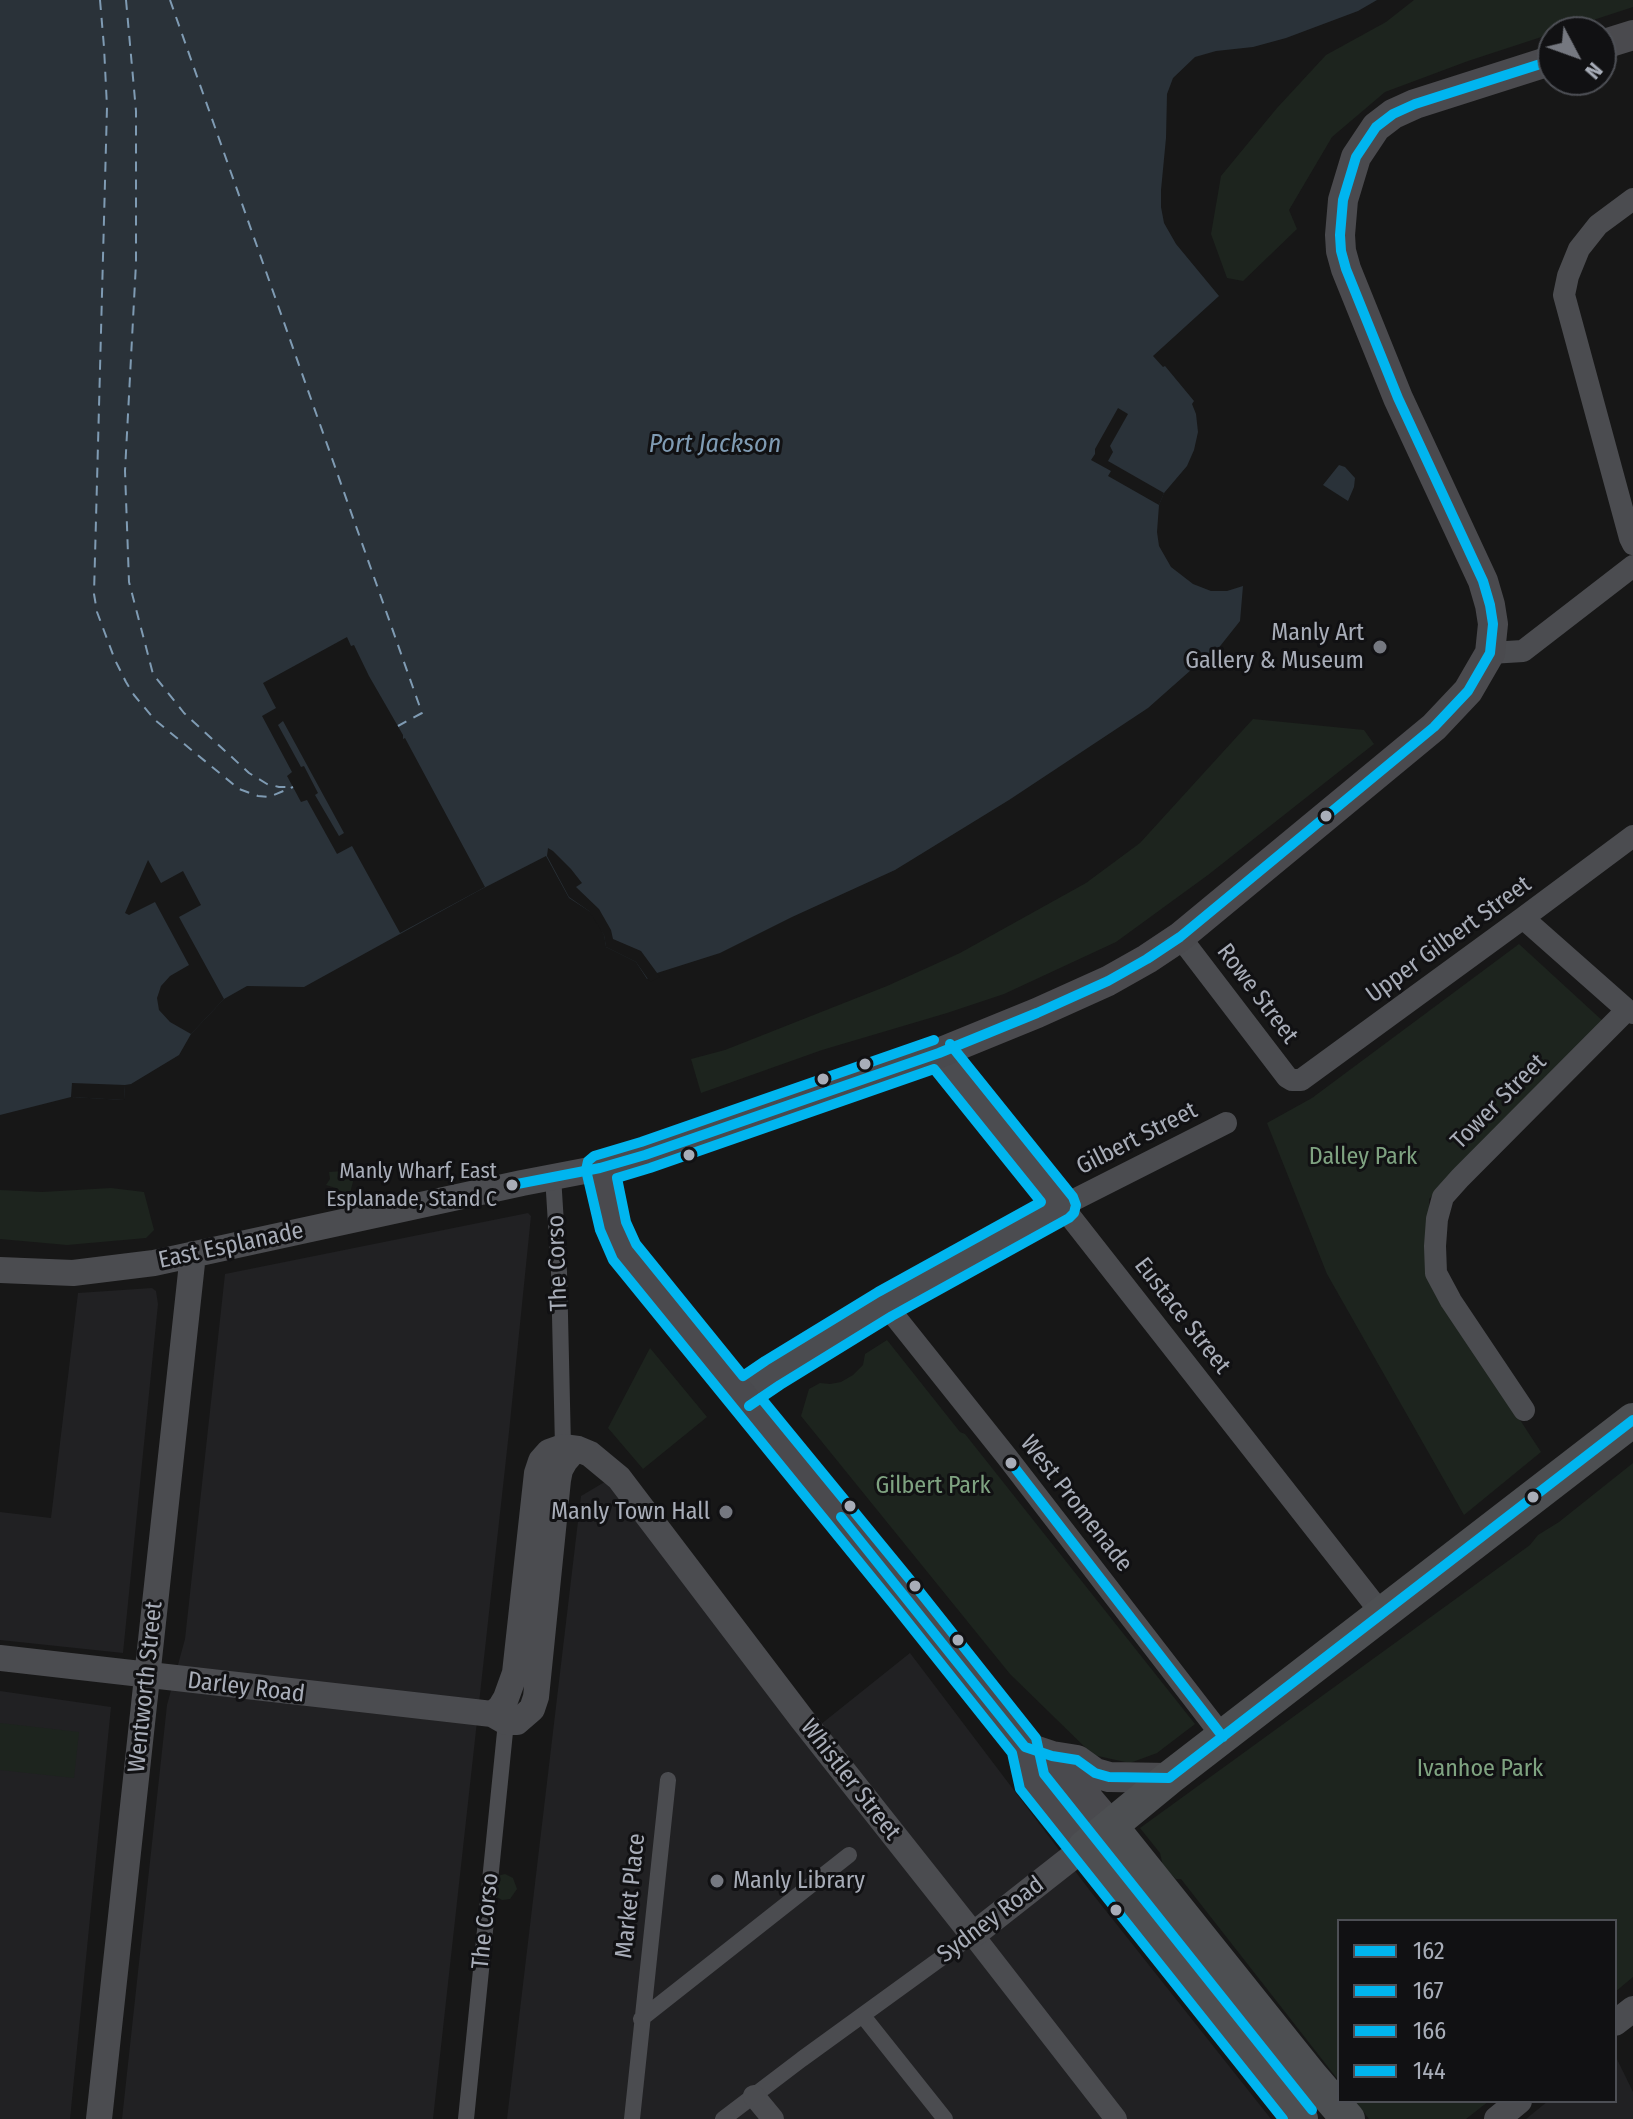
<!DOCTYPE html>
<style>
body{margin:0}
#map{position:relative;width:1633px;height:2119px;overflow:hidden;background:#171717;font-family:"Fira Sans Condensed",sans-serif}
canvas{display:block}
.legend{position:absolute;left:1337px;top:1919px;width:280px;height:184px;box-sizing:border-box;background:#111113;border:2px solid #4d4f55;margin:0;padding:10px 14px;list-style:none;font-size:24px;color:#a8adb8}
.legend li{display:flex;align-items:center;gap:16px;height:40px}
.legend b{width:40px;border:2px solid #4d4f55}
.north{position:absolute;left:1537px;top:16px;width:80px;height:80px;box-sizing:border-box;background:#111113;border:2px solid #4d4f55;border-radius:50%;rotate:131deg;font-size:22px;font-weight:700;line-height:32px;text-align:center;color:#a8adb8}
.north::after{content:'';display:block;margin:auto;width:28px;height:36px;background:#757880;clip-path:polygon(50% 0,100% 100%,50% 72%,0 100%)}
</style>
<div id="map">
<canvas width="1633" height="2119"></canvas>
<ul class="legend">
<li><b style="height:10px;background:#00b5ef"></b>162</li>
<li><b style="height:10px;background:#00b5ef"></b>167</li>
<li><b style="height:10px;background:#00b5ef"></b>166</li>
<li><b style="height:10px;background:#00b5ef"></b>144</li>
</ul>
<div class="north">N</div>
</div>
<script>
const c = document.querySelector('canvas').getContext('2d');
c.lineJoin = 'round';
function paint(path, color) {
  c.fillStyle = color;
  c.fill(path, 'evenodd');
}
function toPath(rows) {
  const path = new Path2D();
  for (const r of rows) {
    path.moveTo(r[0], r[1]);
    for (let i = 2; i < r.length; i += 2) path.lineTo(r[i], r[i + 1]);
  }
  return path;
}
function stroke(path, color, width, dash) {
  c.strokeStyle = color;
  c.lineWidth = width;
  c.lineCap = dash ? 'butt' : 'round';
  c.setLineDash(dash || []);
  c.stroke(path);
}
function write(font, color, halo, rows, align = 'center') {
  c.font = font + ' "Fira Sans Condensed",sans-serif';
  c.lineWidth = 6;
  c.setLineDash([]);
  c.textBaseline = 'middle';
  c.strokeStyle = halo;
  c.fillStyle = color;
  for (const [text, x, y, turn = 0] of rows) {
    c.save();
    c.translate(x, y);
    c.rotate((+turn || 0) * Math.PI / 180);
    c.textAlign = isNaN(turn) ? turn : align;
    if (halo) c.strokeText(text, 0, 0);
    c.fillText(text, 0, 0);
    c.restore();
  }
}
paint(toPath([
 [528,1213,531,1216,509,1432,433,2119,122,2119,167,1705,185,1639,225,1274],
 [152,1288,156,1291,158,1304,123,1653,0,1640,0,1512,51,1518,78,1293],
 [608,1480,820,1725,910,1653,1091,1892,1271,2119,507,2119,581,1496],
 [0,1691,111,1707,70,2119,0,2119],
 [1615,2055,1633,2092,1633,2119,1526,2119,1548,2101,1615,2101]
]), '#212123');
paint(toPath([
 [1414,0,1633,0,1633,7,1468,61,1385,92,1332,137,1289,210,1297,229,1243,281,1227,278,1211,234,1221,176,1277,108,1326,55,1386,22],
 [1253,719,1364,730,1374,744,1208,875,1116,942,1004,994,947,1013,822,1050,701,1093,691,1059,725,1050,887,986,960,953,1086,883,1140,843],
 [1519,944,1605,1023,1429,1199,1429,1281,1541,1452,1464,1515,1327,1274,1267,1123,1312,1098],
 [356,1170,349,1197,336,1188,326,1185,330,1179,329,1172],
 [111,1188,144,1192,154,1230,146,1238,67,1245,0,1239,0,1190,42,1192],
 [887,1340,960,1432,965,1434,1195,1724,1157,1753,1130,1763,1093,1755,1010,1674,801,1416,809,1389,820,1383,830,1384,841,1382,853,1375,863,1365,865,1354],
 [650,1348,707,1417,643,1469,608,1428],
 [1633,1463,1633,1977,1615,1992,1615,1921,1339,1921,1339,2081,1181,1879,1176,1879,1163,1866,1160,1853,1140,1828,1530,1545,1538,1535,1559,1522],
 [0,1723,79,1732,74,1778,0,1770],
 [505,1874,513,1878,517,1889,510,1899,502,1900,495,1896,497,1876],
 [1355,2101,1489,2101,1466,2119,1369,2119]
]), '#1d241e');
paint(toPath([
 [0,0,1377,0,1358,11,1286,38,1253,47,1216,51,1195,57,1173,78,1167,94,1166,138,1161,190,1161,207,1164,223,1176,244,1219,296,1153,356,1163,367,1165,366,1194,401,1192,404,1196,414,1198,432,1194,450,1187,466,1164,493,1159,505,1157,532,1159,546,1171,567,1193,584,1211,591,1227,591,1243,586,1240,621,1217,650,1200,662,1148,708,1009,800,895,870,792,917,720,953,657,973,647,979,636,962,606,947,604,935,597,921,589,911,569,898,546,856,478,891,304,987,247,986,224,999,191,1034,179,1055,131,1084,125,1085,124,1100,71,1097,0,1115],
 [1339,465,1345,467,1355,478,1354,487,1348,501,1323,485]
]), '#2a3239');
paint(toPath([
 [1118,408,1128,414,1110,446,1113,452,1108,461,1164,493,1159,505,1108,476,1111,471,1091,460,1095,454,1095,449],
 [347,637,351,646,354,645,369,676,403,735,403,739,405,738,485,887,400,933,352,846,337,854,307,800,301,802,287,776,292,772,262,716,276,708,263,683],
 [283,721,344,833,339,836,315,795,318,793,304,766,301,767,278,725],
 [548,848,553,851,571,869,582,883,576,887,599,909,611,930,613,939,641,951,660,977,650,982,636,962,606,947,604,935,589,911,569,897,547,856],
 [148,860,161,883,183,871,201,905,179,917,224,999,191,1034,170,1022,159,1010,157,998,161,986,170,976,189,965,155,902,129,915,125,913],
 [72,1083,125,1085,124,1100,71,1097]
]), '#171717');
stroke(toPath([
 [100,0,104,47,107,107,94,594,97,612,115,660,126,682,134,695,155,720,239,789,258,796,269,797,293,787],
 [126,0,136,111,136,263,125,471,129,582,153,674,184,713,249,773,267,784,279,787,292,787],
 [170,0,422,713,398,726]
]), '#7f9bb3', 2, [10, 8]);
stroke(toPath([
 [553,1176,559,1272,563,1447],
 [863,2016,945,2119],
 [641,2019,849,1855],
 [466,2119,506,1722],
 [632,2119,668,1780],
 [723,2119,802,2059,973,1935]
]), '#4b4c50', 16);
stroke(toPath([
 [1633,199,1598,225,1579,249,1568,276,1564,295,1630,538,1633,544],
 [1490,653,1523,651,1633,566],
 [1523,918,1627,1010,1633,1013],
 [1180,937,1287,1077,1292,1080,1301,1080,1523,918,1633,836],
 [939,1053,1062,1206,1382,1614],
 [885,1304,1007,1457,1223,1737],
 [741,1395,772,1373,885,1304,1062,1206,1226,1123],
 [1524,1410,1451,1301,1436,1273,1435,1246,1437,1219,1443,1197,1460,1178,1627,1010],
 [973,1935,1116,2119],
 [754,2096,773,2119]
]), '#4b4c50', 22);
stroke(toPath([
 [0,1270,73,1273,154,1263,522,1183,600,1168],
 [0,1658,492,1714,506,1722,517,1722,532,1709,536,1697,558,1480,560,1470,565,1461,571,1454,578,1449],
 [492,1714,500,1708,506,1698,515,1673,537,1473,541,1461,549,1452,563,1447,578,1449,590,1454,619,1478,802,1719,973,1935,1085,1847],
 [1615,2023,1633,2009],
 [99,2119,193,1254],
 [1497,2119,1519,2101]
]), '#4b4c50', 26);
stroke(toPath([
 [1601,45,1633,35],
 [1025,1747,1052,1756,1077,1760,1095,1773,1109,1777,1169,1778],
 [1053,1757,1111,1826],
 [1085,1847,1031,1780,1025,1747,905,1596,624,1251,613,1226,600,1168,645,1155,939,1053,1037,1013,1108,981,1147,959,1180,937,1434,727,1468,691,1490,653,1493,624,1490,605,1483,581,1398,398,1346,269,1341,251,1340,235,1343,200,1356,157,1376,127,1393,114,1415,104,1553,60]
]), '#4a4a4e', 30);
stroke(toPath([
 [1111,1826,1311,2076,1348,2119],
 [1301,2119,1085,1847,1169,1778,1633,1420]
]), '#4d4f52', 34);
stroke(toPath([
 [512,1185,600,1168,645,1155,939,1053,1037,1013,1108,981,1147,959,1180,937,1434,727,1468,691,1490,653,1493,624,1490,605,1483,581,1398,398,1346,269,1341,251,1340,235,1343,200,1356,157,1376,127,1393,114,1415,104,1553,60]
]), '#00b5ef', 10);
stroke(toPath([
 [934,1040,641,1142,594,1156,588,1161,586,1170,600,1230,613,1260,894,1605,1012,1753,1020,1789,1283,2119],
 [749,1406,780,1385,892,1316,1069,1218,1074,1213,1076,1205,1073,1197,950,1044]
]), '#00b5ef', 10);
stroke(toPath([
 [934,1069,1041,1202,878,1292,765,1361,743,1376,636,1244,626,1222,617,1178,650,1168,934,1069],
 [761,1398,916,1587,1036,1738,1044,1774,1312,2110]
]), '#00b5ef', 10);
stroke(toPath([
 [1011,1463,1223,1737],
 [841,1517,1025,1747,1052,1756,1077,1760,1095,1773,1109,1777,1169,1778,1633,1420]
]), '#00b5ef', 10);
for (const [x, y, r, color] of [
 [1380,647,8,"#757880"],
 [1326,816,7,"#a8adb8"],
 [865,1064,7,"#a8adb8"],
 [823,1079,7,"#a8adb8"],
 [689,1155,7,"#a8adb8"],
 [512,1185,7,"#a8adb8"],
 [1011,1463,7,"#a8adb8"],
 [1533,1497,7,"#a8adb8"],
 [850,1506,7,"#a8adb8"],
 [726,1512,8,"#757880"],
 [915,1586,7,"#a8adb8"],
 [958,1640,7,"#a8adb8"],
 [717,1881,8,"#757880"],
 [1116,1910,7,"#a8adb8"]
]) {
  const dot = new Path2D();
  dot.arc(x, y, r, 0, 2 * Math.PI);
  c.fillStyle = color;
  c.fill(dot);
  stroke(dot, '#111113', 3);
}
write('22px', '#a8adb8', '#111113', [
 ["Manly Wharf, East",497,1172],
 ["Esplanade, Stand C",497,1200]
], 'right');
write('24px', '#a8adb8', '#111113', [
 ["Manly Art",1364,633],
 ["Gallery & Museum",1364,661],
 ["Manly Town Hall",710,1512],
 ["Manly Library",733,1881,"left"]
], 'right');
write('24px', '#a8adb8', '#111113', [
 ["Upper Gilbert Street",1449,940,-36],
 ["Rowe Street",1257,994,53],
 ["Tower Street",1499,1102,-45],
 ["Gilbert Street",1137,1139,-27],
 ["East Esplanade",231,1246,-12],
 ["The Corso",558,1263,-92],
 ["Eustace Street",1182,1316,52],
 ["West Promenade",1076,1504,52],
 ["Wentworth Street",146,1687,-84],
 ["Darley Road",246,1688,7],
 ["Whistler Street",850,1780,52],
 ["Market Place",631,1896,-84],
 ["Sydney Road",991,1920,-37],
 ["The Corso",486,1921,-84]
]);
write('24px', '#7fa381', '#111113', [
 ["Dalley Park",1363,1157],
 ["Gilbert Park",933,1486],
 ["Ivanhoe Park",1480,1769]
]);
write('italic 26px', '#7f9bb3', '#111113', [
 ["Port Jackson",715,445]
]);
</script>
